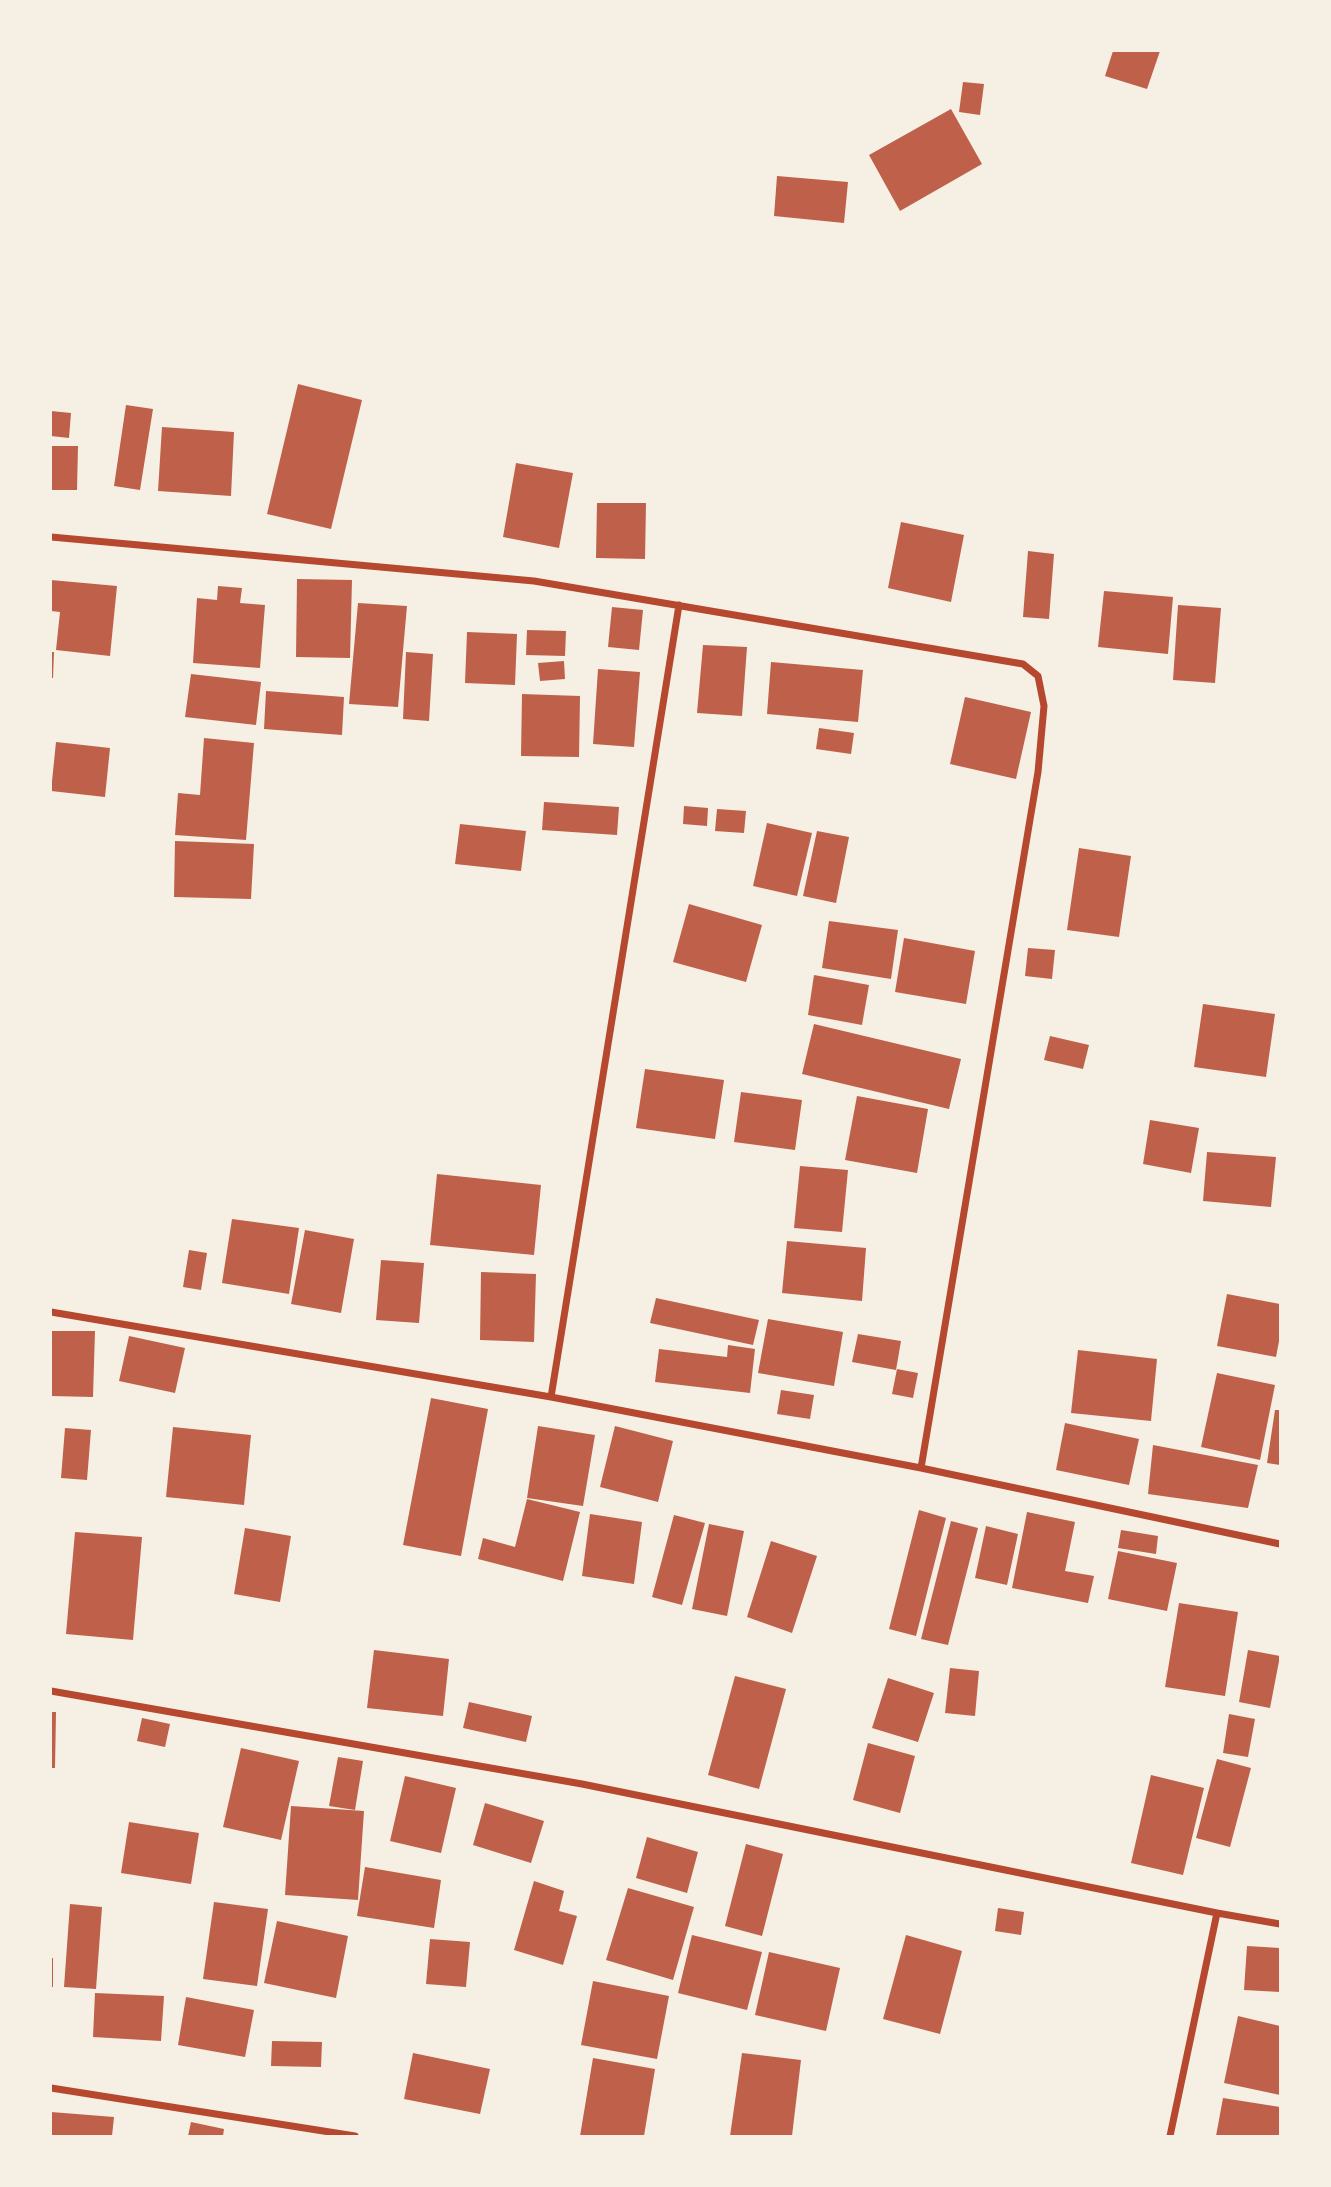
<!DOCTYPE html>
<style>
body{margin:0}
#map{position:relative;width:1331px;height:2187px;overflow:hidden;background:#f6efe4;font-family:Barlow,sans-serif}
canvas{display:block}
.frame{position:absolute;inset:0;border:52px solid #f6efe4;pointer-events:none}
</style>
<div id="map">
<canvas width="1331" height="2187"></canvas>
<div class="frame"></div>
</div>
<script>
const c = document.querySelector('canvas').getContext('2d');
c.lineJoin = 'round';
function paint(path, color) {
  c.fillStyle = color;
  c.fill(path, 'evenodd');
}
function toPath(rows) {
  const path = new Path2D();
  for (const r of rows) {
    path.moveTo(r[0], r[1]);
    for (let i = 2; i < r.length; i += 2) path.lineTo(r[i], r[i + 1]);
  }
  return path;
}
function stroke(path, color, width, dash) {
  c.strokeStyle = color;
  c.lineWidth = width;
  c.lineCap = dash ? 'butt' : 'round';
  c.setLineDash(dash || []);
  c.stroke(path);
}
paint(toPath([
 [1113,51,1160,51,1147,89,1105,76],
 [963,82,984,84,980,115,959,112],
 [951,109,982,164,900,211,869,155],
 [777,176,848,182,844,223,774,216],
 [298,384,362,400,331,529,267,514],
 [126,405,153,409,140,490,114,486],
 [51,411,71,413,69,438,51,436],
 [162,427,234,432,231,496,158,491],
 [51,446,78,446,77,490,51,490],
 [516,463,573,473,559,548,503,537],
 [597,503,646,503,645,559,596,558],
 [901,522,964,535,951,602,888,588],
 [1028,551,1054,554,1049,619,1023,617],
 [297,579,352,580,350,658,296,657],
 [51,580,117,586,110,656,56,650,60,612,51,611],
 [218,586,242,588,240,603,265,605,260,668,193,663,197,598,217,600],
 [1104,591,1173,597,1168,654,1098,647],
 [358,603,407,606,398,707,349,704],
 [1178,605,1221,608,1215,683,1173,680],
 [612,607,643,610,639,650,608,647],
 [527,630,566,631,565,656,526,655],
 [467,632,517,634,515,685,465,683],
 [703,645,747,647,742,716,697,713],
 [51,652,54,652,53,678,51,678],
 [406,652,433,654,429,721,403,719],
 [564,661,565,679,540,681,538,663],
 [771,662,863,670,858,722,767,714],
 [598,669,640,672,634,747,593,744],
 [191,674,261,682,256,725,185,717],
 [266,691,344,697,342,735,264,729],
 [522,694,580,696,579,757,521,756],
 [965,697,1031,712,1016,779,950,764],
 [819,728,854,733,851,754,816,749],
 [204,738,254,743,246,840,175,835,178,793,200,795],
 [56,742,110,748,105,797,51,791],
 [544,802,619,807,617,835,542,830],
 [684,806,708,808,707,826,683,824],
 [717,809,746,811,744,833,715,831],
 [767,823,812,833,797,896,753,886],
 [460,824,526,831,521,871,455,864],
 [817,831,849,837,836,903,803,896],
 [175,841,254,844,251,899,174,897],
 [1079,848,1131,856,1119,937,1067,930],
 [689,904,762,925,746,982,673,962],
 [829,921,898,930,891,979,822,968],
 [904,938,975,951,966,1004,895,992],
 [1028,948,1055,950,1052,979,1025,976],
 [814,975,869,985,862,1025,808,1015],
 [1203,1004,1275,1014,1266,1077,1194,1067],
 [814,1024,961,1059,949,1109,802,1074],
 [1050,1036,1089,1045,1083,1069,1044,1060],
 [645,1069,724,1080,715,1139,636,1128],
 [741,1092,802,1100,795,1150,734,1142],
 [857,1096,928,1109,917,1173,845,1160],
 [1150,1120,1199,1128,1191,1173,1143,1164],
 [1207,1152,1276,1157,1271,1207,1203,1201],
 [800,1166,848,1170,842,1232,794,1228],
 [437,1174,541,1185,534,1255,430,1245],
 [232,1219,299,1228,289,1294,222,1283],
 [305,1230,354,1239,341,1313,291,1304],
 [787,1241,866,1248,862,1301,782,1293],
 [189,1250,207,1253,201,1290,183,1287],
 [381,1260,424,1263,419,1323,376,1320],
 [481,1272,536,1274,534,1342,480,1340],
 [1227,1294,1280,1304,1280,1336,1276,1357,1217,1346],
 [656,1298,759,1320,753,1345,650,1323],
 [768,1319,843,1332,834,1386,758,1373],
 [51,1331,95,1331,93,1397,51,1396],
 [858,1334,901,1341,896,1370,852,1362],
 [129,1336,185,1348,175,1393,119,1381],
 [728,1345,755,1349,750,1393,655,1382,659,1349,727,1357],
 [1078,1350,1157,1359,1151,1421,1071,1413],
 [897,1369,918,1373,913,1398,892,1394],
 [1217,1373,1275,1385,1260,1460,1201,1447],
 [781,1390,814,1395,810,1419,777,1414],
 [431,1398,488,1409,461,1556,403,1545],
 [1275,1410,1280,1410,1280,1465,1267,1463],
 [1065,1423,1139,1439,1129,1485,1056,1470],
 [538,1426,595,1435,583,1506,527,1498],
 [615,1426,673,1441,658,1502,600,1487],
 [173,1427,251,1435,244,1505,166,1497],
 [65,1428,91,1430,87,1480,61,1478],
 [1153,1445,1258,1465,1248,1508,1148,1494],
 [527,1499,580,1512,563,1581,478,1559,483,1538,515,1547],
 [919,1510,946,1518,916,1636,889,1629],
 [1027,1512,1075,1522,1065,1571,1094,1576,1088,1603,1012,1588],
 [590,1514,642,1522,634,1584,582,1576],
 [674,1515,705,1523,682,1605,652,1597],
 [951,1521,978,1528,948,1645,921,1639],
 [709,1524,744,1531,727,1616,692,1609],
 [986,1526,1018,1534,1007,1585,975,1578],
 [245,1528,291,1536,280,1602,234,1594],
 [1121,1530,1158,1536,1156,1554,1118,1548],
 [75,1532,142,1537,133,1640,66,1634],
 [771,1541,817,1556,792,1633,747,1617],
 [1118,1551,1177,1563,1167,1611,1108,1599],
 [1179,1603,1238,1612,1225,1696,1165,1687],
 [374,1650,449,1659,443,1716,367,1708],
 [1248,1650,1280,1656,1270,1708,1239,1702],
 [950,1668,979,1671,975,1716,945,1713],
 [735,1676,786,1689,759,1789,708,1775],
 [888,1678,934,1693,918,1742,872,1728],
 [469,1702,532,1716,526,1742,463,1728],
 [51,1712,56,1712,55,1768,51,1768],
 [1229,1714,1255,1719,1248,1757,1223,1753],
 [142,1718,170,1724,165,1747,137,1741],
 [868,1743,915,1756,900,1813,853,1800],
 [241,1748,299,1761,281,1840,223,1827],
 [338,1757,363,1761,355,1810,329,1806],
 [1217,1759,1251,1768,1230,1847,1196,1838],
 [1151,1775,1204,1788,1183,1875,1131,1863],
 [405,1776,456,1788,441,1853,390,1841],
 [485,1803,544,1821,531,1863,473,1845],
 [291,1806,364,1811,358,1900,285,1895],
 [129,1822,199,1833,191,1884,121,1873],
 [647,1837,698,1852,687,1893,636,1878],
 [746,1844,783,1854,762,1936,725,1926],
 [365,1867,441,1880,434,1928,357,1916],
 [534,1881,564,1891,559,1911,577,1916,563,1965,514,1950],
 [628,1888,694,1907,673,1980,606,1960],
 [214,1902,268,1909,257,1986,203,1979],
 [70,1904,102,1907,96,1989,64,1987],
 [998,1908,1024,1912,1021,1935,995,1931],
 [277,1921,348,1936,336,1998,264,1983],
 [692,1935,762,1952,747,2010,678,1993],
 [906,1935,962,1951,940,2034,883,2019],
 [430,1939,470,1942,466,1987,426,1984],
 [1247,1946,1280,1948,1280,1992,1244,1990],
 [769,1952,840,1968,826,2031,755,2015],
 [51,1958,53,1958,53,1987,51,1987],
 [593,1981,669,1996,657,2059,581,2045],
 [95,1993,164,1996,161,2041,93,2037],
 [186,1997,254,2010,245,2057,178,2045],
 [1238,2016,1280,2026,1280,2095,1224,2083],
 [272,2041,322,2042,321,2067,271,2066],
 [413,2053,490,2069,480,2114,404,2099],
 [742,2053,801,2060,792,2136,730,2136],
 [593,2058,655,2069,644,2136,580,2136],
 [1223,2098,1280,2107,1280,2136,1216,2136],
 [51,2112,114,2117,112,2136,51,2136],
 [191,2122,224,2129,223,2136,188,2136]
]), '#bf614a');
stroke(toPath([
 [51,537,534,581,1023,664,1038,676,1044,706,1038,772,921,1468],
 [51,1312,551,1397,921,1468,1280,1544],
 [551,1397,679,605],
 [51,1691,582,1784,1217,1913,1280,1924],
 [51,2088,355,2136],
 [1170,2136,1217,1913]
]), '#b5482f', 7);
</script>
